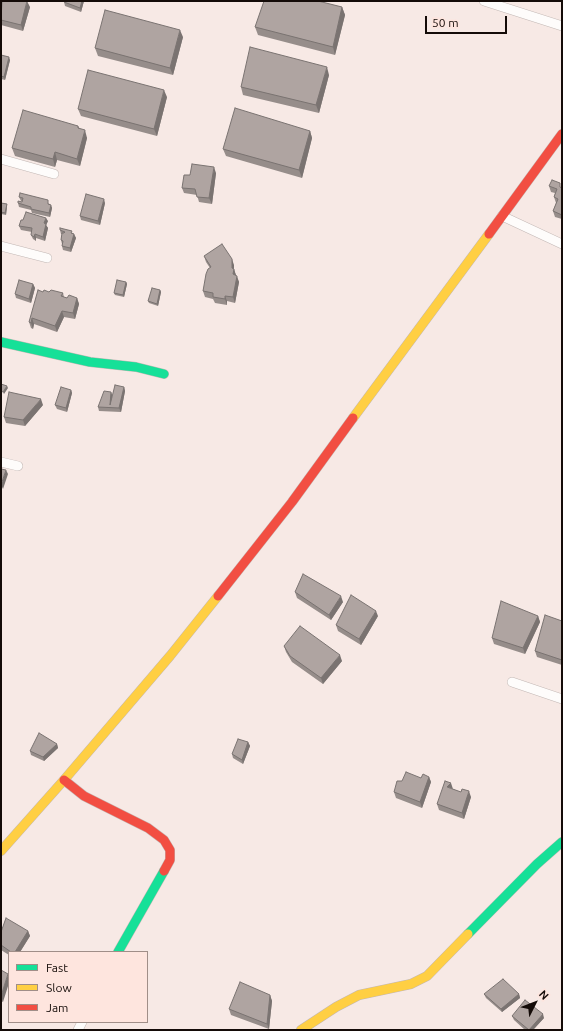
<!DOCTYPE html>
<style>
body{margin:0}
#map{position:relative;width:563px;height:1031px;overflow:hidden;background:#f7e9e5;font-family:Ubuntu,sans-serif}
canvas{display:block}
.frame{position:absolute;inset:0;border:2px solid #140b08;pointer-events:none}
.legend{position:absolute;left:8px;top:951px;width:140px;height:72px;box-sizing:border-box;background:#fee5de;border:1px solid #a08e88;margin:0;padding:5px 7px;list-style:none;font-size:12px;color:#140b08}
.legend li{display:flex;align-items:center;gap:8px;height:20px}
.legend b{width:20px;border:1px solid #a08e88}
.north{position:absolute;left:515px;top:983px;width:40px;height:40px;-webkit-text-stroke:3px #fee5de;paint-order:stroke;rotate:48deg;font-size:11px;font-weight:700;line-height:16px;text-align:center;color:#140b08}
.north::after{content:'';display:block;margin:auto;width:14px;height:18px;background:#140b08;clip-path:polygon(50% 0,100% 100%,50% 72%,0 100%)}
.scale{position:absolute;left:425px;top:16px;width:82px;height:18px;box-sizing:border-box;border:2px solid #140b08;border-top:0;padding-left:5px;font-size:12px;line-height:14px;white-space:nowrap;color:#140b08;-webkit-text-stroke:3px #fee5de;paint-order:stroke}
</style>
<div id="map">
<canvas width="563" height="1031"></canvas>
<div class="frame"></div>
<ul class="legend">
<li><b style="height:5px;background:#16e098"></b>Fast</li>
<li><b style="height:5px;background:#ffcf43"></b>Slow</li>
<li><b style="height:5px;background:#f24e42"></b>Jam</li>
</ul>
<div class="north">N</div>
<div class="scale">50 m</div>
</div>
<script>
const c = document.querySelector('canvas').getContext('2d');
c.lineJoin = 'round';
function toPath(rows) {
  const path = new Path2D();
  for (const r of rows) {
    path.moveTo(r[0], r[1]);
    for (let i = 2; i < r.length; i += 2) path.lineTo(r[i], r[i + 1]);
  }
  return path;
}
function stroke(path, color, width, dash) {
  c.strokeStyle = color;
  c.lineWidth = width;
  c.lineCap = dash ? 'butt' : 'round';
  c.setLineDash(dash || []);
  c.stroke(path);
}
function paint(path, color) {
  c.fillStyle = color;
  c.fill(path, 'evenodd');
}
const street = toPath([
 [484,1,562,26],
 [1,159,54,174],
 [502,216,562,244],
 [1,246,47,258],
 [1,462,18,466],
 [512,682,562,699],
 [78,1030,82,1022]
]);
const fast = toPath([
 [1,342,90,362,136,367,164,374],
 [468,934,537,864,562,842],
 [118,952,164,871]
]);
const slow = toPath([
 [353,418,489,234],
 [1,851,64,780,170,656,218,596],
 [301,1030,336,1007,359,995,411,984,427,976,468,934]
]);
const jam = toPath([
 [489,234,562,134],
 [218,596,292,502,353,418],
 [64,780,84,796,148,828,164,840,170,850,170,860,164,871]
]);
stroke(street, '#c2b7b4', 10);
stroke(fast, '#c2b7b4', 10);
stroke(slow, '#c2b7b4', 10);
stroke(jam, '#c2b7b4', 10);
stroke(street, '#fefcfb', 9);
stroke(fast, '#16e098', 9);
stroke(slow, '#ffcf43', 9);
stroke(jam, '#f24e42', 9);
paint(toPath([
 [84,1,81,12,65,6,64,2],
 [1,3,30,7,23,31,1,25],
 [342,7,345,15,335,55,258,35,255,27],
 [183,37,173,75,98,56,95,48],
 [1,55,10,60,5,80,1,79],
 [329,75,319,113,243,95,241,87],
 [167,97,157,136,81,116,78,109],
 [78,126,80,129,87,138,80,166,57,160,55,167,15,156,12,148],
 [310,131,312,138,302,178,226,156,223,149],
 [216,173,212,204,199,202,197,195,184,193,182,188,190,175],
 [549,186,562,188,562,219,555,217,553,211,556,203,554,197,555,193,551,192],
 [19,197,50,204,52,208,50,217,32,213,31,210,19,207,18,203,22,202,22,201,21,201],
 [1,203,7,204,7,206,6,215,1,214],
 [105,203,100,225,81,220,80,216],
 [48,221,46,225,48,228,45,241,36,238,36,241,33,239,31,235,32,232,21,230,19,226],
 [60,230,73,233,76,238,71,252,63,250,62,246,62,244,61,240,62,234,61,234],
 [204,256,234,265,234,269,236,276,239,282,235,303,227,301,227,305,215,303,213,299,205,297,203,291,210,268,206,262],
 [126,282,127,284,124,297,115,295,114,293],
 [33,284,35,288,31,303,16,298,15,294],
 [160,290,161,292,158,306,149,303,148,301],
 [43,292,49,292,63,293,64,297,67,298,77,298,79,304,75,319,64,317,57,332,34,324,33,329,31,328,29,322],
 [124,387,125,391,121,412,99,411,98,407,111,392,112,395,112,398],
 [71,390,72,393,67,412,57,409,55,405],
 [43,405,25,426,6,423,4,417],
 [295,592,343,602,331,620,297,598],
 [378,616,361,645,338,631,336,625],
 [538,616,540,622,525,654,494,644,492,638],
 [562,621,562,665,537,657,535,651],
 [284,646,342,661,323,684,292,662,286,652],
 [248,742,250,746,243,764,233,758,232,754],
 [57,744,58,748,44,761,31,755,30,751],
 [429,777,431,782,422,808,396,798,394,792,421,778],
 [453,789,471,797,464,819,439,810,437,804],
 [28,931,30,936,20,952,9,952,9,955,1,950,1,932],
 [1,970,3,1002,1,1001],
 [484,994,519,994,520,998,502,1012,486,998],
 [270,995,272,1001,269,1029,231,1015,229,1009],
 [512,1016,544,1018,533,1030,525,1030,514,1020]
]), '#968d8a');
paint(toPath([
 [27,1,30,7,23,31,21,25],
 [82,1,84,1,81,12,80,8],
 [342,7,345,15,335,55,333,47],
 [180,30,183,37,173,75,170,68],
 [9,57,10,60,5,80,4,77],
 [327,67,329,75,319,113,316,105],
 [164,90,167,97,157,136,154,129],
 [85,130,87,138,80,166,77,159],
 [310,131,312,138,302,178,299,170],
 [55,152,57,160,55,167,53,159],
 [214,167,216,173,212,204,209,198],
 [104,199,105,203,100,225,98,221],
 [7,204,7,206,6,215,5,213],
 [51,205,52,208,50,217,49,213],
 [46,218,48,221,46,225,48,228,45,241,43,237,44,223],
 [35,234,36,238,36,241,34,237],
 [74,234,76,238,71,252,70,248],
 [232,259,234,265,234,271,234,269,236,275,235,280,232,268],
 [237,276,239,282,235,303,233,297],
 [126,282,127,284,124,297,123,295],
 [33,284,35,288,31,303,29,299],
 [160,290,161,292,158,306,157,304],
 [225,296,227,301,227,305,225,299],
 [77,298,79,304,75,319,73,313],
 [62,311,64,317,57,332,55,326],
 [32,318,34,324,33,329,31,323],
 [7,386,8,388,4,394,3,392],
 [124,387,125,391,121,412,119,408],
 [71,390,72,393,67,412,66,408],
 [111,392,112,395,112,408,110,405],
 [41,399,43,405,25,426,23,420],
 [6,470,8,474,3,489,1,485],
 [341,596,343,602,331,620,329,615],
 [376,611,378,616,361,645,359,639],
 [538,616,540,622,525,654,523,648],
 [340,655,342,661,323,684,321,678],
 [248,742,250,746,243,764,242,760],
 [57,744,58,748,44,761,43,757],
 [429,777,431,782,422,808,420,802],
 [451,783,453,789,447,787],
 [469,791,471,797,464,819,462,813],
 [28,931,30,936,20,952,15,952],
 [8,974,9,977,9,983,3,1002,1,996],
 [519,994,520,998,502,1012,501,1009],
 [270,995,272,1001,269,1029,267,1024],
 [543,1014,544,1018,533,1030,529,1030]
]), '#7a7371');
const building = toPath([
 [2,1,27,1,21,25,1,20,2,1],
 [64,1,82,1,80,8,64,2,64,1],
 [264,1,318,1,342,7,333,47,255,27,264,1],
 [105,10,180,30,170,68,95,48,105,10],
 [250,47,327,67,316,105,241,87,250,47],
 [1,55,9,57,4,77,1,76,1,55],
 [88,70,164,90,154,129,78,109,88,70],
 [235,108,310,131,299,170,223,149,235,108],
 [23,110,78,126,78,128,85,130,77,159,55,152,53,159,12,148,23,110],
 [192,164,214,167,209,198,197,197,195,189,182,188,184,175,190,175,192,164],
 [552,180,560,183,560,187,562,188,562,215,553,211,558,199,554,197,557,189,549,186,552,180],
 [20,193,48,200,48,204,51,205,49,213,31,209,31,207,18,203,18,201,22,202,23,198,19,197,20,193],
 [86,194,104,199,98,221,80,216,86,194],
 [1,203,7,204,5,213,1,212,1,203],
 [26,212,46,218,44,223,46,224,43,237,35,234,34,237,31,235,32,228,19,226,21,220,23,220,26,212],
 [60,228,72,231,71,233,74,234,70,248,62,246,63,241,61,240,62,233,64,233,65,232,60,230,60,228],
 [222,244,232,259,232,268,234,269,233,274,237,276,233,297,225,296,225,299,213,297,213,293,203,291,206,274,208,269,211,267,204,256,222,244],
 [19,280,33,284,29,299,15,294,19,280],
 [117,280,126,282,123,295,114,293,117,280],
 [152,288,160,290,157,304,148,301,152,288],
 [38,290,43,292,44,290,49,292,51,290,63,293,61,296,67,298,69,295,77,298,73,313,62,311,55,326,32,318,31,323,29,322,38,290],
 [1,384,7,386,3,392,1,391,1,384],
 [115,385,124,387,119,408,98,407,104,391,111,392,110,405,115,385],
 [61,387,71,390,66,408,55,405,61,387],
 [9,392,41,399,23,420,4,417,9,392],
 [1,469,6,470,1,485,1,469],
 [303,574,341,596,329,615,295,592,303,574],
 [351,595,376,611,359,639,336,625,351,595],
 [501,601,538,616,523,648,492,638,501,601],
 [545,615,562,621,562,660,535,651,545,615],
 [300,626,340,655,321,678,290,656,284,646,300,626],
 [39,733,57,744,43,757,30,751,39,733],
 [238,739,248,742,242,760,232,754,238,739],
 [406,772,421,778,423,774,429,777,420,802,394,792,397,781,402,781,406,772],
 [445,781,451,783,447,787,461,792,462,789,469,791,462,813,437,804,445,781],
 [6,918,28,931,15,952,11,952,1,945,1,932,6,918],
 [1,970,8,974,1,996,1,970],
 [503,979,519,994,501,1009,484,994,503,979],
 [240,982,270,995,267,1024,229,1009,240,982],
 [525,1000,543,1014,529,1030,512,1016,525,1000]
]);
paint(building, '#afa4a1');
stroke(building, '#7a7371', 1);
</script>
